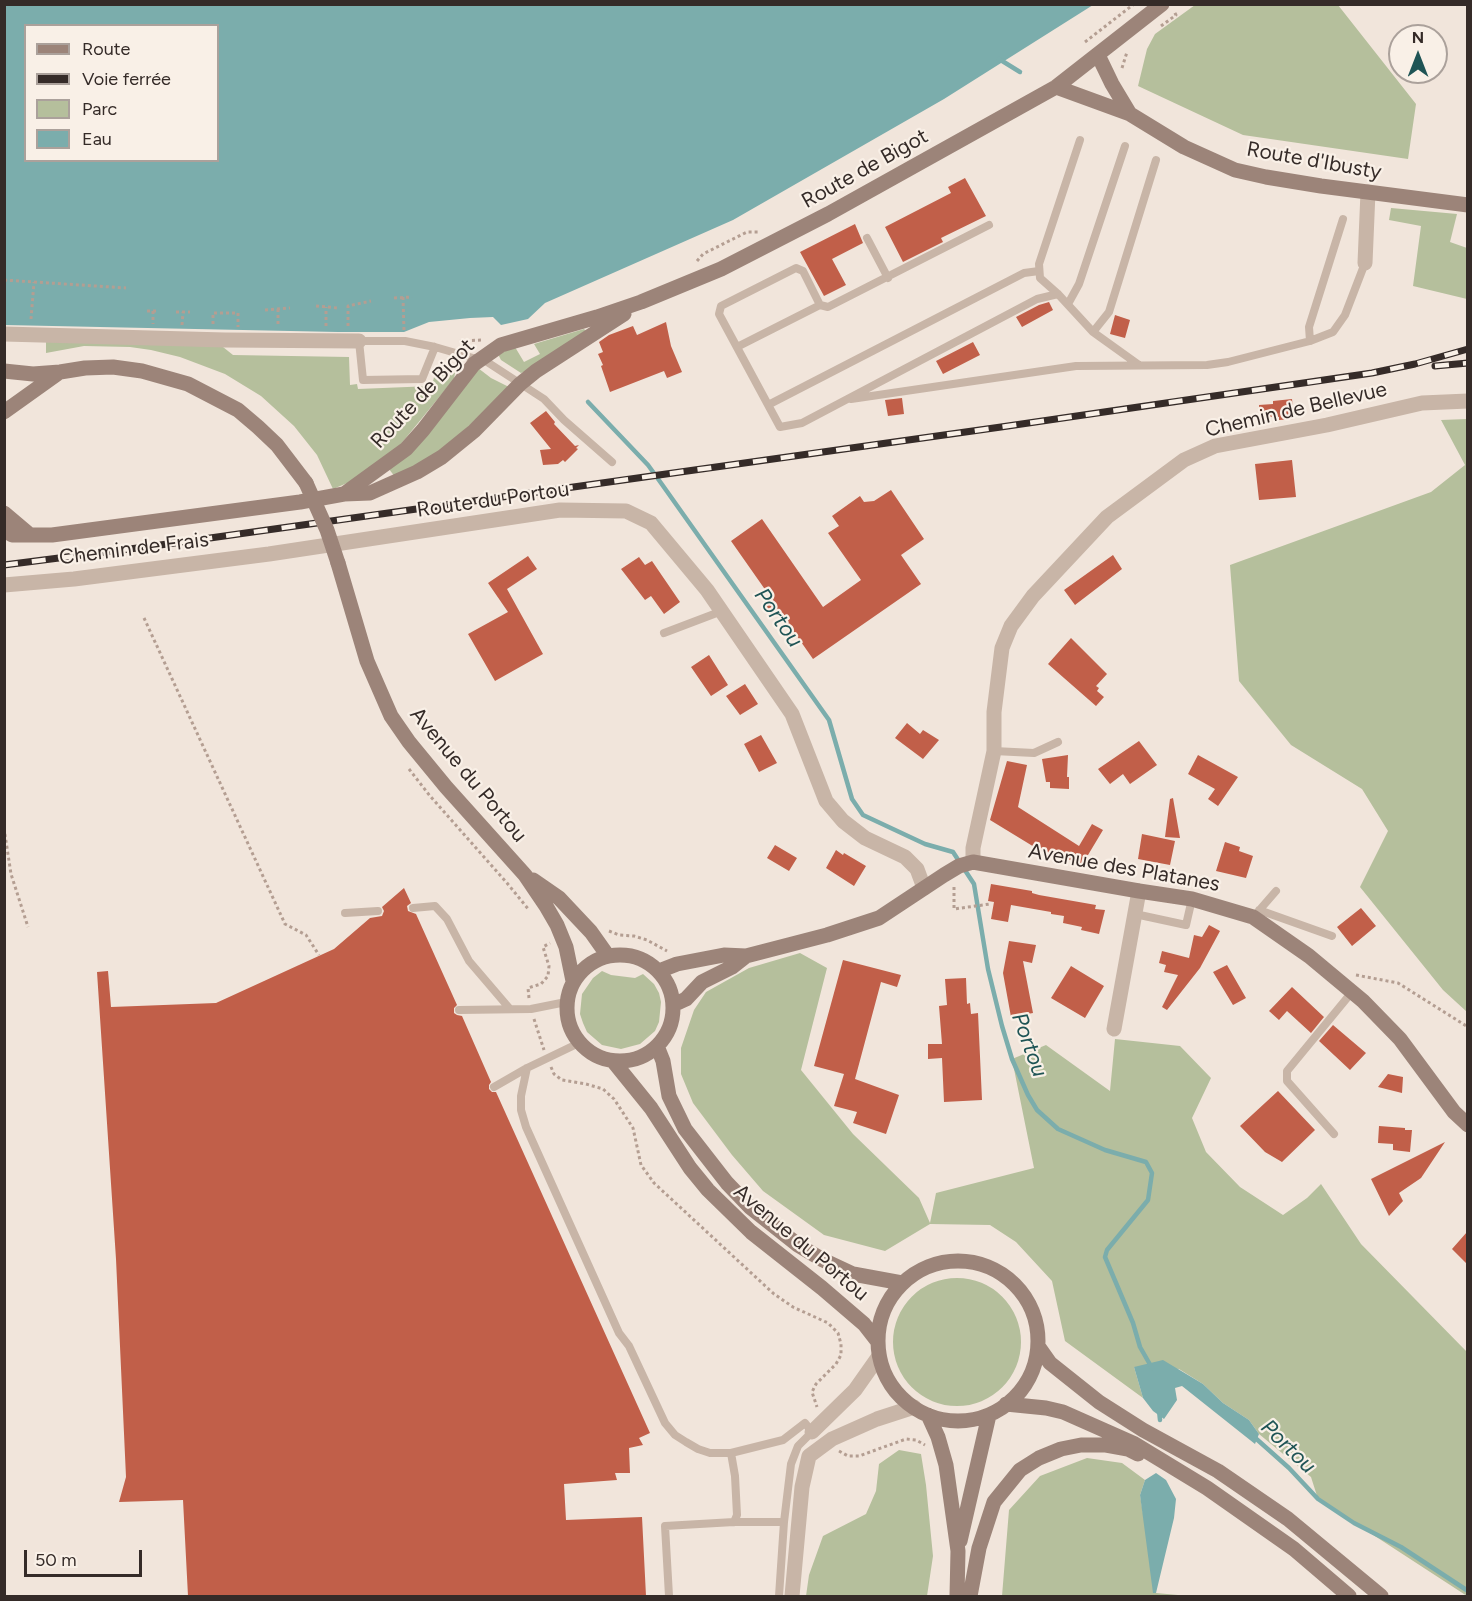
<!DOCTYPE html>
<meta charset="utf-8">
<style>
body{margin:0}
#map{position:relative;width:1472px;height:1601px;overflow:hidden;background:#f1e5db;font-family:Figtree,sans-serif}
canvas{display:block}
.frame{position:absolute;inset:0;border:6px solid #352b28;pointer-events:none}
.legend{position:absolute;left:24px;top:24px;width:195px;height:138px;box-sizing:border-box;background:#f9f0e7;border:2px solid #aba19b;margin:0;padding:8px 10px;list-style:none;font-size:18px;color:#352b28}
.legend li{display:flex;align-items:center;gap:12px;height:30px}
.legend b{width:30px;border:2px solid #aba19b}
.north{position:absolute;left:1388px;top:24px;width:60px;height:60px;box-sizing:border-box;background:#f9f0e7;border:2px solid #aba19b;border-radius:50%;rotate:0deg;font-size:16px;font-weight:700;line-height:24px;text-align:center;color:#352b28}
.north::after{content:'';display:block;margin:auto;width:21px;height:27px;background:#1f5455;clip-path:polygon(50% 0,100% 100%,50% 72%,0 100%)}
.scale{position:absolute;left:24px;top:1550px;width:118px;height:27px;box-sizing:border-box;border:3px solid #352b28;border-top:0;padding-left:8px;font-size:18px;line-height:21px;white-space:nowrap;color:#352b28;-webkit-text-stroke:4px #f9f0e7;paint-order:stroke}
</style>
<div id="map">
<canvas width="1472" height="1601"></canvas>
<div class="frame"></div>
<ul class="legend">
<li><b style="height:8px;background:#9c8479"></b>Route</li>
<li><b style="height:8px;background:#352b28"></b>Voie ferrée</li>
<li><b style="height:16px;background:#b5bf9c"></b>Parc</li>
<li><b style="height:16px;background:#7badac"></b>Eau</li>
</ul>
<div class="north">N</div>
<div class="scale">50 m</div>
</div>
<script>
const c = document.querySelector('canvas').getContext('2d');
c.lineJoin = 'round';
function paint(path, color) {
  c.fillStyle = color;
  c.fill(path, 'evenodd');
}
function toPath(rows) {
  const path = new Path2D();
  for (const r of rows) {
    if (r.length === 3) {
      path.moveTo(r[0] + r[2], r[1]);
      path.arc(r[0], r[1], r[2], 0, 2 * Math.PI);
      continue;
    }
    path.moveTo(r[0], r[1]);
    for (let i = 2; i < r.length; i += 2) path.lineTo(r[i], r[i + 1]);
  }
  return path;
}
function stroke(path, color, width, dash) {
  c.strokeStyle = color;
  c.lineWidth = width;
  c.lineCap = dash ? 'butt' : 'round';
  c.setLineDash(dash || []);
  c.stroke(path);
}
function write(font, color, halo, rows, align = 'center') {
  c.font = font + ' Figtree,sans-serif';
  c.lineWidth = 4.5;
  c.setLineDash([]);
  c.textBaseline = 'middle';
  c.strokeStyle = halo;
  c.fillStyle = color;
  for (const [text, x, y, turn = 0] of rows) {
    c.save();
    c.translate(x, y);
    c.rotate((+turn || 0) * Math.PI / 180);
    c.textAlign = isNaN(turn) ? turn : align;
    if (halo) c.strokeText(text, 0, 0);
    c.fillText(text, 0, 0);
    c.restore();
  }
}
paint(toPath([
 [1195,5,1338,5,1416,104,1408,159,1243,135,1138,86,1147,49,1155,34],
 [1391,208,1457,214,1450,242,1467,248,1467,299,1413,286,1421,226,1389,220],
 [584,329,586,331,526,371,521,373,501,360,498,354,515,347,524,362,540,354,534,344],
 [46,341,152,342,223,347,233,355,349,357,350,385,357,384,358,389,432,386,436,368,448,369,455,373,454,379,400,445,352,481,333,489,317,455,294,426,261,396,225,374,180,357,151,350,130,347,84,346,46,353],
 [478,368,491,378,509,387,447,447,395,477,389,469],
 [1467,419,1468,419,1467,1012,1443,990,1360,887,1388,831,1362,789,1291,745,1239,681,1230,565,1431,492,1465,465,1441,420],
 [800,953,827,968,801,1070,853,1134,919,1198,930,1223,936,1193,1034,1168,1012,1059,1046,1045,1110,1091,1115,1039,1180,1046,1211,1078,1192,1118,1206,1152,1240,1187,1283,1215,1307,1198,1321,1184,1361,1244,1467,1352,1467,1596,1318,1499,1311,1477,1259,1434,1249,1420,1223,1403,1203,1384,1179,1369,1134,1367,1143,1398,1065,1341,1052,1281,1016,1242,990,1225,930,1224,885,1251,824,1235,763,1191,732,1155,693,1103,681,1074,681,1048,694,1010,706,992,749,968],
 [602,971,611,975,635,978,643,974,654,984,659,993,661,1002,659,1022,655,1031,640,1044,621,1049,602,1045,587,1032,583,1023,580,1014,582,994,593,978],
 [957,1342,64],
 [899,1450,921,1454,926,1485,933,1556,927,1596,806,1596,809,1575,823,1536,866,1514,876,1491,879,1464],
 [1087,1458,1122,1463,1145,1480,1140,1495,1156,1593,1189,1596,1002,1596,1009,1510,1040,1476]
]), '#b5bf9c');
paint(toPath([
 [5,4,1093,4,1093,5,944,99,733,220,545,303,528,319,501,325,493,317,470,318,429,322,404,332,338,332,5,325],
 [26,26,218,26,218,160,26,160],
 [1163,1360,1203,1384,1223,1403,1249,1420,1259,1434,1255,1444,1182,1386,1175,1388,1177,1400,1164,1419,1153,1411,1143,1398,1134,1367],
 [1156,1473,1166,1480,1176,1499,1174,1518,1156,1593,1153,1593,1140,1495,1145,1480]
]), '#7badac');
stroke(toPath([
 [999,59,1020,72],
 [588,402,648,465,661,483,829,720,852,799,863,815,925,844,953,852,974,884,988,969,1002,1026,1012,1059,1028,1095,1037,1110,1058,1129,1105,1150,1146,1162,1152,1173,1148,1200,1107,1250,1105,1257,1133,1323,1140,1347,1152,1368],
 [1159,1410,1160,1420],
 [1252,1435,1289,1468,1318,1499,1354,1523,1401,1547,1468,1591]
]), '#7badac', 4.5);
paint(toPath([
 [965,178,986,216,941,238,943,242,903,262,885,227,951,193,948,187],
 [855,224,863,243,832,259,846,285,824,296,800,252],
 [1049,302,1053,310,1022,327,1016,317,1039,305],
 [1115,315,1130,320,1125,338,1110,334],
 [666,322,671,346,682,372,667,378,664,371,610,392,601,366,603,365,598,354,603,352,599,342,609,335,633,326,637,335],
 [973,342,980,355,943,374,936,361],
 [902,398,904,414,888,416,885,400],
 [1292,399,1294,419,1279,420,1279,417,1260,417,1259,405,1273,404,1273,401],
 [546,411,555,422,554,424,575,446,579,445,576,448,578,449,565,462,563,460,558,464,543,465,540,450,551,449,530,423],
 [1292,460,1296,497,1259,500,1255,464],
 [891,490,924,539,901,555,921,584,813,659,778,609,771,614,764,603,771,598,731,541,762,519,823,607,861,580,828,533,839,526,832,516,860,496,864,502,874,501],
 [1113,555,1122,569,1075,605,1064,590],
 [528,556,537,569,507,589,543,654,495,681,468,634,508,612,488,583],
 [639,557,645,565,652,561,680,602,664,614,651,596,645,600,621,569],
 [1071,638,1107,674,1096,686,1099,688,1097,691,1104,697,1096,706,1048,664],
 [709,655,728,685,711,696,691,667],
 [745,684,758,704,740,715,726,696],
 [907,723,920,734,923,730,939,740,923,759,895,738],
 [761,735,777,763,759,772,744,744],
 [1139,741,1157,765,1130,784,1123,774,1110,784,1098,769],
 [1068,755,1067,777,1069,777,1069,789,1050,788,1050,782,1046,782,1042,759],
 [1198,755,1238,777,1218,806,1208,799,1215,789,1188,774],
 [1007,761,1027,765,1018,807,1079,846,1092,824,1103,830,1082,865,1051,852,1049,856,990,820],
 [1173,798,1180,838,1165,837,1170,799],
 [1142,834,1175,841,1170,865,1138,859],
 [1225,842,1240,847,1239,851,1253,856,1246,878,1216,871],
 [775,845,797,858,789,871,767,858],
 [836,850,843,855,844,853,866,866,854,886,826,868],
 [991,884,1032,891,1032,893,1039,895,1096,905,1095,909,1105,910,1099,934,1081,930,1082,927,1063,923,1064,916,1051,914,1051,912,1011,905,1008,922,991,919,994,902,988,901],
 [404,888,411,903,407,906,408,911,416,914,457,1005,454,1008,454,1013,457,1015,462,1016,491,1082,489,1085,489,1089,492,1092,496,1092,650,1433,639,1438,643,1445,629,1448,630,1473,615,1473,617,1480,564,1484,566,1520,642,1517,646,1596,188,1596,183,1500,119,1502,126,1477,116,1259,97,972,108,971,111,1007,216,1003,334,949,370,918,382,916,384,911,382,907],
 [1361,908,1376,926,1352,946,1337,927],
 [1209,925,1220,931,1200,968,1167,1010,1162,1007,1178,975,1164,972,1166,965,1159,963,1162,951,1189,958,1194,935,1202,937],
 [1009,941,1036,945,1032,963,1023,961,1033,1013,1011,1017,1003,973],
 [843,960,901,975,897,987,881,982,855,1079,899,1095,886,1134,853,1123,857,1112,834,1106,844,1074,814,1066],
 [1227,965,1246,998,1233,1005,1213,972],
 [1071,966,1104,986,1085,1018,1051,998],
 [966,978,967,1004,970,1003,971,1014,978,1013,982,1100,944,1102,942,1058,928,1059,928,1044,942,1044,939,1006,947,1005,945,979],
 [1292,987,1324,1017,1311,1033,1287,1011,1279,1020,1269,1011],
 [1333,1025,1366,1053,1350,1070,1319,1041],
 [1388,1074,1403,1077,1402,1093,1378,1087],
 [1278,1091,1315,1130,1282,1162,1265,1152,1240,1126],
 [1379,1126,1405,1128,1405,1130,1412,1130,1410,1152,1393,1150,1393,1144,1378,1143],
 [1445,1142,1421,1178,1399,1193,1403,1201,1389,1216,1371,1179],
 [1467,1232,1467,1264,1452,1249]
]), '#c15f49');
stroke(toPath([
 [1161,26,1176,15,1174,11],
 [1085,42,1134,4],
 [1122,68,1127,52],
 [697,261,703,254,747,232,760,232],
 [4,280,126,288],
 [403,297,404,331],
 [394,298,412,297],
 [316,306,338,308],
 [278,309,278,325],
 [265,310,290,308],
 [147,311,158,311],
 [153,311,153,324],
 [176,312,190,312],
 [31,319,34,282],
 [213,324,213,313,238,313,238,327],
 [182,325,183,312],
 [326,326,326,307],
 [348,326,348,306,371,301],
 [460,341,481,340],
 [144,618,285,924,306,935,319,955],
 [409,769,430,796,507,883,529,910],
 [4,828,11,874,28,927],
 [954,887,954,909,990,904],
 [609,931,619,935,634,936,647,940,667,951],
 [1356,975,1398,983,1468,1027],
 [529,998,528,988,541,984,548,976,549,966,543,947,550,943],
 [534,1019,544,1050],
 [551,1067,554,1074,562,1080,586,1084,603,1089,614,1099,633,1128,641,1165,654,1183,774,1294,793,1307,828,1323,838,1333,841,1344,841,1355,836,1364,816,1384,812,1392,817,1407],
 [839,1451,848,1456,859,1456,906,1439,916,1440,925,1445]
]), '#b49e92', 3, [3, 3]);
stroke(toPath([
 [1080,140,1039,264,1040,278,1058,294,1093,332,1139,365],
 [989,225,828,307,820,305,803,271,796,268,721,306,719,314,780,427,802,423,1037,299,1058,294],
 [867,238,888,278],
 [1068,304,1079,284,1125,146],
 [1093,332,1109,312,1156,160],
 [1310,341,1309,327,1343,219],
 [435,347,422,379,363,380,359,341,405,341,435,347,473,358,481,358,544,399,564,420,612,462],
 [737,347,820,305],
 [851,399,1076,366,1207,365,1228,362,1310,341,1333,332,1345,315,1365,263],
 [768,405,1024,273,1039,271],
 [664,633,722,611],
 [994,751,1034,753,1058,742],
 [413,908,435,906,447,919,469,961,510,1009],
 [1259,910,1332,936],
 [345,913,378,911],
 [1135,914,1186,925,1192,899],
 [1256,914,1276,891],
 [459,1010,531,1009,566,1002],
 [527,1068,521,1096,521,1110,526,1127,619,1333,629,1346,665,1423,675,1435,686,1442,698,1449,710,1453,731,1453,783,1440,805,1423,812,1432,798,1446,791,1464,784,1522,779,1596],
 [494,1087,527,1068,579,1043],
 [1334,1134,1287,1081,1287,1071,1352,992],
 [731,1453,735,1476,737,1515,734,1522],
 [669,1596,665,1526,734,1522,784,1522]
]), '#c8b5a7', 8);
stroke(toPath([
 [1365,263,1368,192],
 [4,334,225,340,359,341],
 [4,585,74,579,269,554,560,510,626,511,651,523,707,590,792,714,826,801,843,821,865,838,905,857,917,869,924,888],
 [973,862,973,848,994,751,994,712,1002,648,1011,626,1033,596,1107,517,1184,460,1215,446,1327,425,1422,403,1468,401],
 [1114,1029,1139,891],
 [812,1432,855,1390,879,1356],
 [792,1596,802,1487,809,1456,832,1439,877,1419,914,1407]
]), '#c8b5a7', 15);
stroke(toPath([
 [1098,55,1112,84,1130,114],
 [1056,87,1130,114,1184,147,1235,170,1266,177,1321,186,1468,205],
 [4,371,33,374,60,372,85,368,113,367,142,371,188,384,238,410,258,427,277,445,306,483],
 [4,412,60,372],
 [344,494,406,449,423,430,474,364,501,345,597,317,641,302,721,269,828,214,1056,87,1162,4],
 [4,513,30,535],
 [4,530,12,535,52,535,300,502,344,494,370,493,417,472,442,457,474,431,520,384,536,371,624,314],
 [338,563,367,661,391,716,409,742,446,787,525,875,546,906,557,925,566,947,573,981],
 [533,880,559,898,591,932,608,956],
 [620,1008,53],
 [659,971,677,964,724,955,746,956,827,935,879,918,944,875,959,866,973,862,1139,891,1192,899,1253,917,1309,956,1363,1001,1400,1039,1454,1112,1468,1125],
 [673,1005,686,999,702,982,732,967,746,956],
 [657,1046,663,1061,669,1096,685,1129,727,1183,750,1207,798,1245,823,1260,853,1274,902,1283],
 [613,1061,651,1108,690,1168,708,1190,751,1232,822,1288,864,1324,878,1342],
 [958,1341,80],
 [1038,1346,1050,1363,1099,1402,1143,1430,1218,1471,1288,1519,1381,1596],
 [1006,1404,1046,1408,1063,1412,1133,1443,1207,1488,1294,1549,1349,1596],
 [928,1415,938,1437,946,1465,958,1551,957,1596],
 [960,1541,989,1415],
 [970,1596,979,1548,994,1502,1020,1470,1039,1458,1061,1449,1081,1445,1106,1445,1128,1449,1138,1454]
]), '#9c8479', 15);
const rail = toPath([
 [1435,366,1468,363],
 [4,565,153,546,1001,427,1372,373,1415,364,1468,349]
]);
stroke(rail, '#352b28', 7);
stroke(rail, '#f9f0e7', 4.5, [14]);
stroke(toPath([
 [306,483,327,530,338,563]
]), '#9c8479', 15);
write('21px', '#352b28', '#f9f0e7', [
 ["Route d'Ibusty",1314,161,10],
 ["Route de Bigot",865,169,-29],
 ["Route de Bigot",423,394,-47],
 ["Chemin de Bellevue",1296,410,-13],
 ["Route du Portou",493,500,-8],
 ["Chemin de Frais",134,549,-7],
 ["Avenue du Portou",468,775,50],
 ["Avenue des Platanes",1124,868,10],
 ["Avenue du Portou",801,1243,40]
]);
write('italic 22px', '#1f5455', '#f9f0e7', [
 ["Portou",778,618,55],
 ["Portou",1029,1045,70],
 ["Portou",1288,1447,44]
]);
</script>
